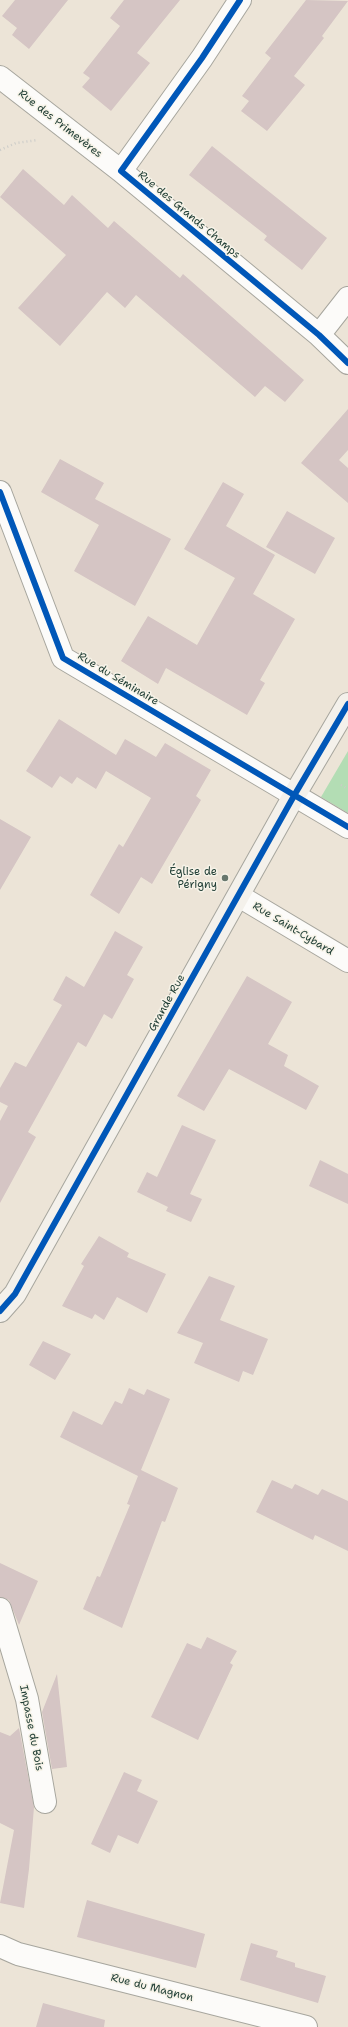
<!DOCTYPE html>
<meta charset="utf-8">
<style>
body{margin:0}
canvas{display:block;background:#ece4d7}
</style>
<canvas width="348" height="2027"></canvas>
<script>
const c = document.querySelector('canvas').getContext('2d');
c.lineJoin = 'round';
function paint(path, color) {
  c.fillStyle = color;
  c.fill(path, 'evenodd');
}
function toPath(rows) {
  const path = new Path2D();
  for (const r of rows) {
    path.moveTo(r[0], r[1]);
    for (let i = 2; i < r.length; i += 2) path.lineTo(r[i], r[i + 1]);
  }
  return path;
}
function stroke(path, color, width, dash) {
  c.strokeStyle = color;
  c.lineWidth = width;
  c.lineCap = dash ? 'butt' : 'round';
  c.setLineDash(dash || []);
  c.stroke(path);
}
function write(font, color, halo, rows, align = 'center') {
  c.font = font + ' "Shantell Sans",sans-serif';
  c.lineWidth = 3;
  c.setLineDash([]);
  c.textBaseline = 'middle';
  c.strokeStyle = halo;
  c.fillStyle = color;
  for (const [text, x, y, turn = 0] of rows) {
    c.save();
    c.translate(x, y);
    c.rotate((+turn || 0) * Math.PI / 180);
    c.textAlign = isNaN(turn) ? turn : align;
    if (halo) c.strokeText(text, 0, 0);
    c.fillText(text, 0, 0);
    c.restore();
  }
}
paint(toPath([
 [348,751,348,813,321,797]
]), '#b3ddb4');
paint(toPath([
 [15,0,68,0,29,49,12,35,17,28,2,16],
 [124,0,180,0,137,53,150,63,111,111,82,87,90,78,83,73,120,26,110,18],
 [306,0,348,1,322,36,324,38,294,76,305,85,267,131,241,111,249,101,242,96,271,58,265,53],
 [212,146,327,238,302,270,264,240,267,236,189,175],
 [23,169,64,205,72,195,108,228,114,221,180,278,183,274,304,380,285,402,265,386,255,397,136,295,125,308,107,292,60,346,18,308,66,255,0,197],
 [348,409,348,450,339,460,348,468,348,503,301,463],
 [60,459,104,483,95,499,171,539,135,606,74,571,99,525,41,492],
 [223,482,244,494,226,526,275,555,253,594,295,619,260,680,265,683,247,715,166,668,158,684,121,661,148,616,197,645,235,578,184,549],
 [287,511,335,538,315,574,266,547],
 [59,719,116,755,125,739,156,757,165,743,211,770,196,796,201,800,152,884,141,877,119,914,90,895,119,844,123,847,151,798,106,771,96,789,77,777,72,784,60,776,52,788,26,771],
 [0,819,31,837,0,890],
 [115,931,143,947,127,975,134,979,112,1019,104,1014,86,1047,78,1042,28,1132,36,1137,0,1203,0,1121,8,1106,0,1102,0,1088,15,1062,26,1067,62,1005,53,1000,66,976,84,987],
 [247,976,292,1002,268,1044,288,1055,284,1066,319,1086,306,1110,229,1069,204,1111,177,1096],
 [182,1125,216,1140,190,1194,202,1199,191,1222,166,1211,168,1207,137,1192,147,1172,157,1177],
 [320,1160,348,1174,348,1204,309,1186],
 [99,1236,129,1253,127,1257,166,1274,147,1313,117,1297,104,1320,95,1314,92,1319,62,1306,84,1266,81,1264],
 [209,1276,235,1286,220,1320,268,1339,253,1375,243,1371,239,1382,194,1363,203,1343,177,1333],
 [43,1341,71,1354,55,1380,29,1365],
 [129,1388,144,1395,147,1389,170,1399,141,1470,178,1488,165,1522,162,1521,122,1628,83,1609,97,1576,100,1577,130,1505,127,1504,138,1476,60,1437,73,1411,102,1425,115,1401,122,1404],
 [272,1480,292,1489,295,1484,318,1495,322,1489,348,1501,348,1551,315,1535,313,1540,256,1512],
 [0,1563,38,1581,19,1625,9,1600,0,1597],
 [207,1637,237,1651,230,1663,233,1665,198,1740,151,1717,187,1643,201,1649],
 [57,1674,67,1767,52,1769,42,1712],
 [19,1728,34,1807,29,1869,24,1908,0,1903,14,1830,0,1823,0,1732,10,1736],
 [124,1772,142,1780,137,1791,158,1801,138,1844,118,1835,110,1853,91,1844],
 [87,1900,205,1934,196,1968,77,1937],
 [251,1943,278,1951,276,1957,295,1963,295,1967,326,1976,318,2003,240,1980],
 [43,2003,105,2020,104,2027,36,2027]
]), '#d5c5c4');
const street = toPath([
 [240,0,202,58,121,171,319,335,348,363],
 [0,77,121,171],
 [319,335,348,298],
 [0,492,63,658,348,827],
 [239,896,348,961],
 [0,1609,27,1699,45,1802],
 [0,1946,18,1954,306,2027]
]);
const secondary = toPath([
 [0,1311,15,1294,295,794,348,704]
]);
stroke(street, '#a7a69e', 24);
stroke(secondary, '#a7a69e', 24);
stroke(toPath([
 [0,150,16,143,38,140],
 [341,785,348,789]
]), '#cbcbc8', 2.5, [1, 3]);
stroke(street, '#fcfbf9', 22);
stroke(secondary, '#f4f1eb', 22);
stroke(toPath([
 [240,0,202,58,121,171,319,335,348,363],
 [0,492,63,658,348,827],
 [0,1311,15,1294,295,794,348,704]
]), '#0057b8', 6);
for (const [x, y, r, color] of [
 [225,878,4,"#67776d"]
]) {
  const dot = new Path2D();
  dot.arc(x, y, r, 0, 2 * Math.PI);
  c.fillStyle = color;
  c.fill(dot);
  stroke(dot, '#f7f3e8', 1.5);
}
write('11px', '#1f3d34', '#f7f3e8', [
 ["Rue des Primevères",60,124,38],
 ["Rue des Grands Champs",189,215,40],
 ["Rue du Séminaire",118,679,31],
 ["Rue Saint-Cybard",293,929,31],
 ["Grande Rue",167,1003,-61],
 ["Impasse du Bois",31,1728,79],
 ["Rue du Magnon",152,1988,14]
]);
write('11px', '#1f3d34', '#f7f3e8', [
 ["Église de",217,872],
 ["Périgny",217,885]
], 'right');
</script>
